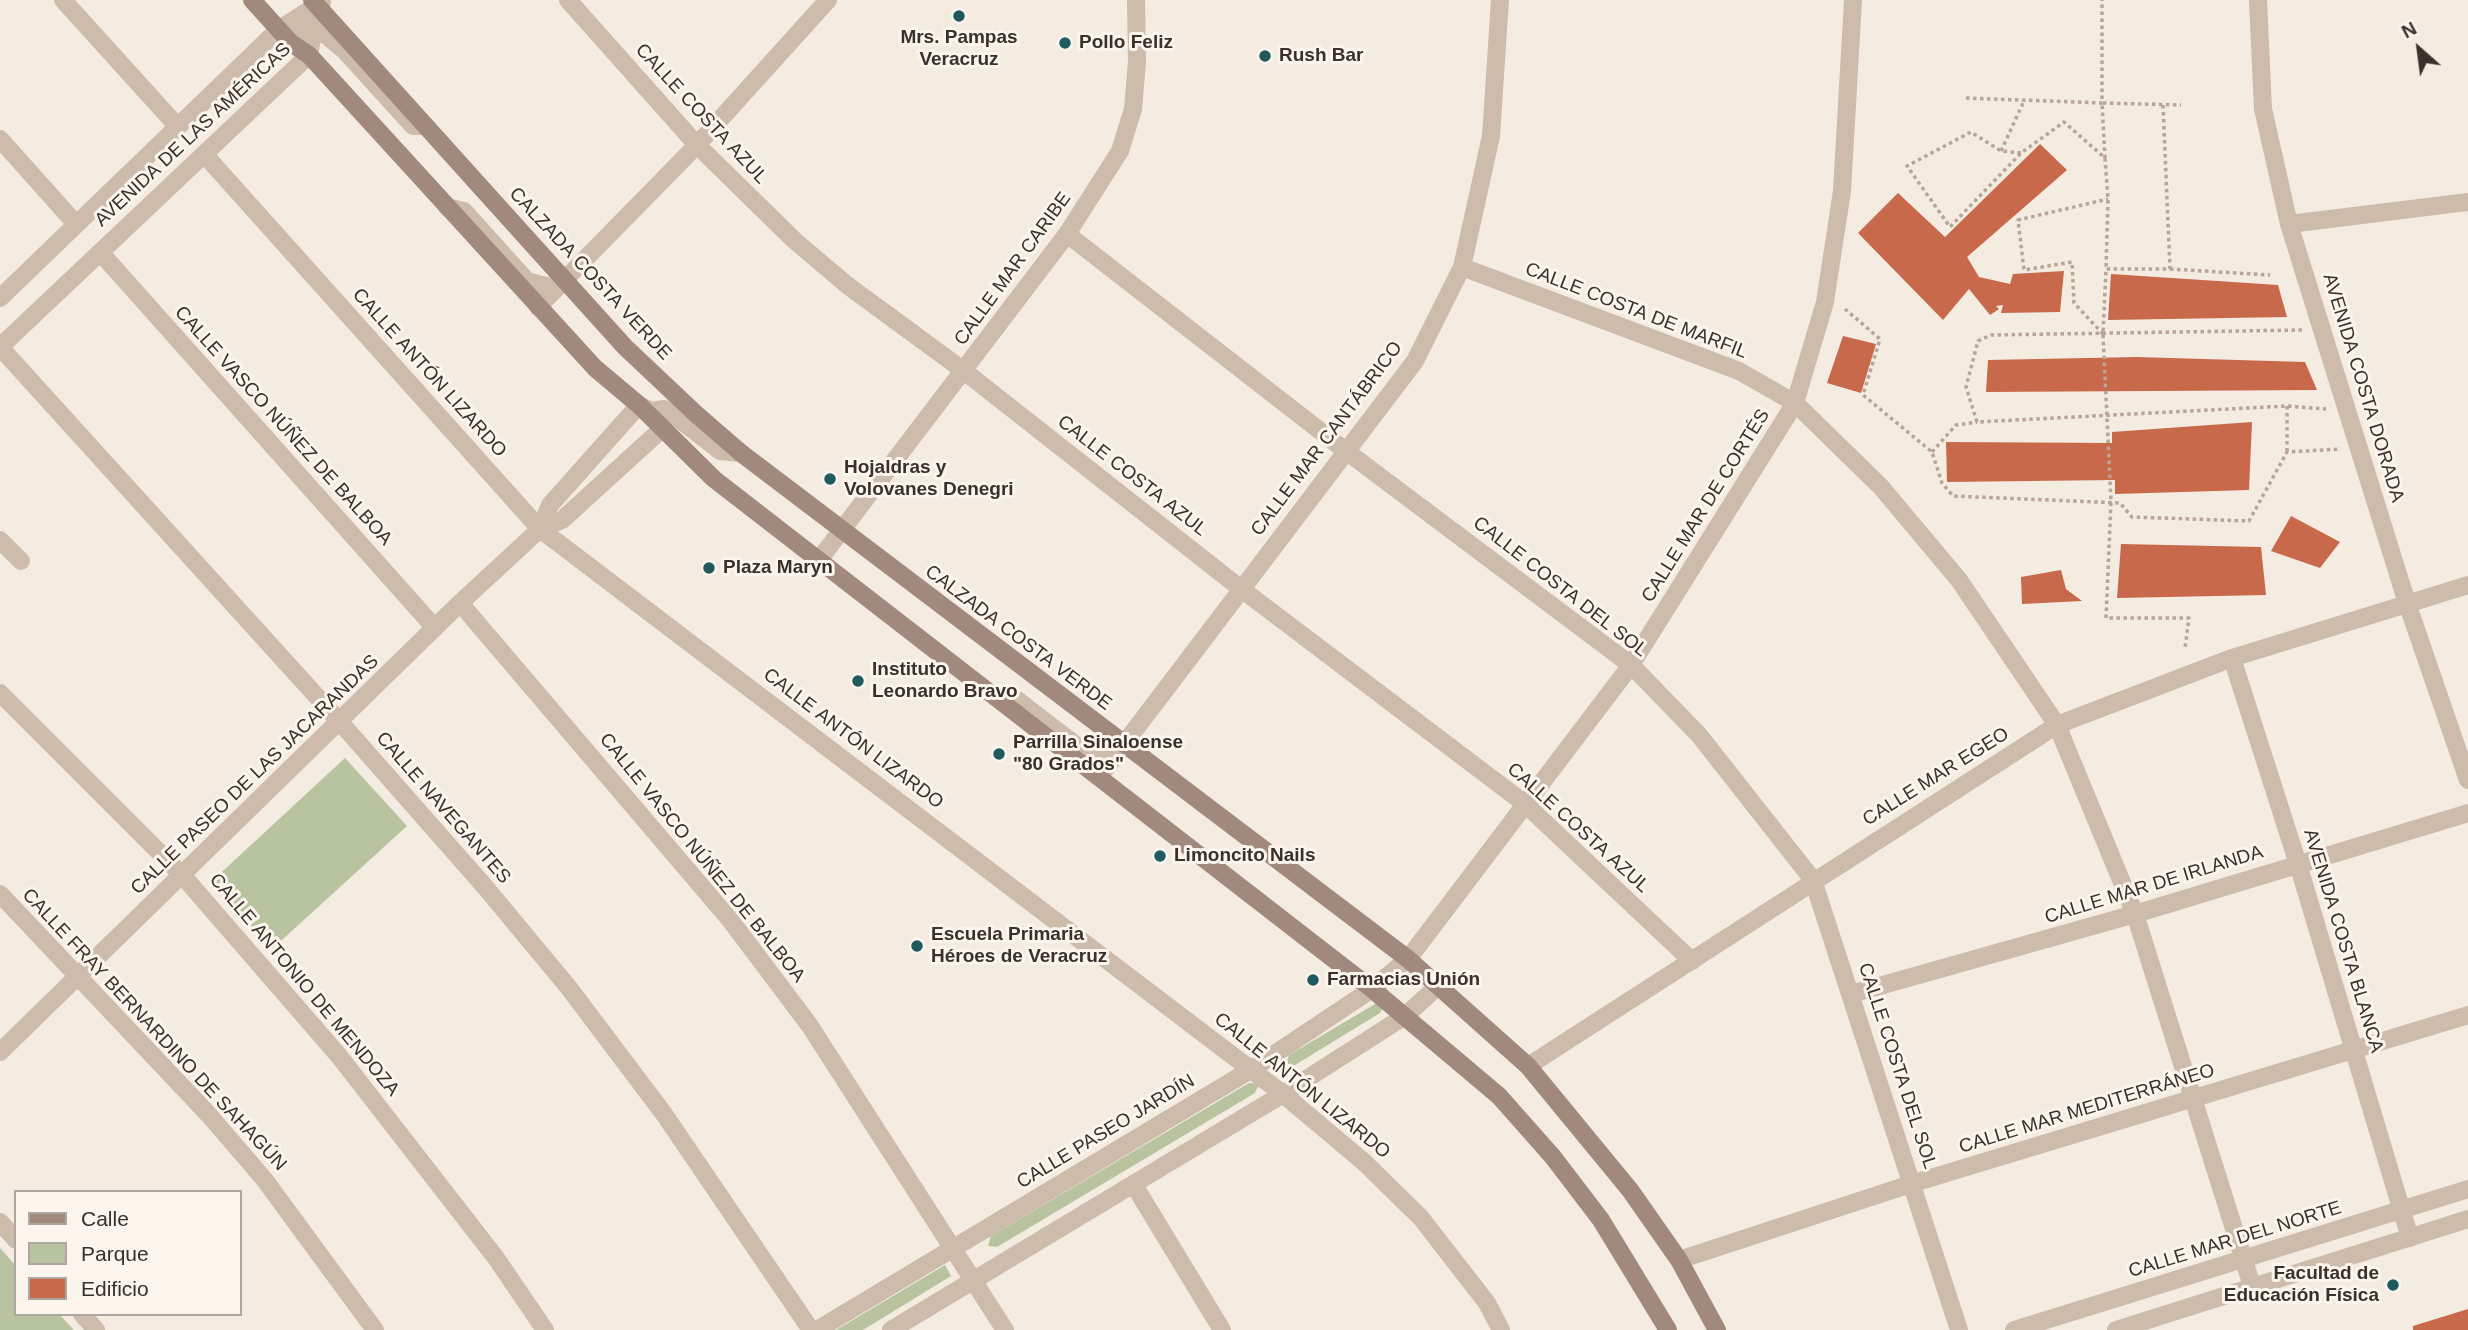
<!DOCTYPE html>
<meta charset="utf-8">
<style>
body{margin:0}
#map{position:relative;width:2468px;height:1330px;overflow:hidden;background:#f4ebe1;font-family:Arial,sans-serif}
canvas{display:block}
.legend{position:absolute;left:14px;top:1190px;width:228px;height:126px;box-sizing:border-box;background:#fbf5ee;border:2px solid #aea6a0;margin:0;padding:9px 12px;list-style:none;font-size:21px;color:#3b302b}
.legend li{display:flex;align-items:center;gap:14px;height:35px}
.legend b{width:35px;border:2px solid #aea6a0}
.north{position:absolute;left:2384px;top:14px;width:70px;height:70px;-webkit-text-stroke:5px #fbf5ee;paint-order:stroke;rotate:332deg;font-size:19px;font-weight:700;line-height:28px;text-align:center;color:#3b302b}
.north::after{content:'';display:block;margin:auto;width:24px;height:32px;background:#3b302b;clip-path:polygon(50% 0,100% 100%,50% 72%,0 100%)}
</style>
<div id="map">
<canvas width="2468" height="1330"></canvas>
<ul class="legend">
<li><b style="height:9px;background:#a18a7d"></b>Calle</li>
<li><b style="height:19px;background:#b8c4a0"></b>Parque</li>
<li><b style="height:19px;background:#c8694b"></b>Edificio</li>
</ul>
<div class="north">N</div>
</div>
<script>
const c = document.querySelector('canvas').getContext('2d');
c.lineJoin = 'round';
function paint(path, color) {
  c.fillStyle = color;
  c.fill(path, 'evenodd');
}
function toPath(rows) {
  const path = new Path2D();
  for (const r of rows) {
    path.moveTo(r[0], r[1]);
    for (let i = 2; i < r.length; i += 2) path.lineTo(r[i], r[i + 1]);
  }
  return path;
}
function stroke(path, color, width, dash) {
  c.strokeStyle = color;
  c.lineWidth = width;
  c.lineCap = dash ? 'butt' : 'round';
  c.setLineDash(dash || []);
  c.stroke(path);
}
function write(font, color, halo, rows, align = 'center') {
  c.font = font + ' Arial,sans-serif';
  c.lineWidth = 6;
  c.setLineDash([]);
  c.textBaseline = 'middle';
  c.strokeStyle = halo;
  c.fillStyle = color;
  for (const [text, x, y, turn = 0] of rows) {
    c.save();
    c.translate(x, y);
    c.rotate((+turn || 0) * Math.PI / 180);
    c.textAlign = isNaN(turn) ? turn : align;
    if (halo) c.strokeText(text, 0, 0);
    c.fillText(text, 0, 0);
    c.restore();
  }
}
paint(toPath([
 [345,758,407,826,272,949,211,882],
 [1375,1004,1384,1005,1380,1013,1295,1065,1286,1064,1289,1055],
 [1249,1083,1259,1084,1255,1093,997,1247,988,1246,991,1236],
 [0,1248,16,1266,16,1314,59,1314,74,1330,0,1330],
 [945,1265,951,1276,863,1330,836,1330]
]), '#b8c4a0');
paint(toPath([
 [2040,144,2067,170,1967,257,1979,277,2010,284,2013,274,2064,271,2060,312,2001,313,2003,305,1996,306,1999,309,1990,315,1969,289,1943,320,1858,233,1898,193,1945,237],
 [2111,274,2278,285,2287,317,2108,320],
 [1843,336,1876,344,1861,393,1827,383],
 [2137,357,2305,362,2317,390,1986,392,1988,360],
 [2252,422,2249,490,2115,494,2115,480,1947,482,1946,442,2112,443,2112,432],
 [2291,516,2340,542,2320,568,2271,551],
 [2121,544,2261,547,2266,595,2117,598],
 [2061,570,2066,589,2082,601,2022,604,2021,577],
 [2468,1309,2468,1330,2413,1330,2413,1326]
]), '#c8694b');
stroke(toPath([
 [1966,98,2102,103,2102,0],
 [2163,105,2170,269,2106,269,2103,334,2111,502,2106,618,2189,618,2185,648],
 [2001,151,2024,101],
 [2021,153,2001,151,1971,132,1907,166,1950,227,2021,153,2064,122,2105,158,2108,199,2106,269],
 [2105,158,2102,103,2181,105],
 [2170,269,2270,275],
 [1845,309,1880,339,1863,395,1932,452,1942,483,1953,496,2120,503,2132,517,2249,521,2287,452,2341,449],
 [2302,330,1991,335,1978,341,1966,387,1977,422,2287,406,2326,409],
 [2103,334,2074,303,2072,262,2024,270,2018,220,2108,199],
 [2287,406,2287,452],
 [1932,452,1956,425,1977,422]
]), '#b9a596', 3.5, [3.5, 3.5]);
stroke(toPath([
 [63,0,178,127],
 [568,0,697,145,794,240,847,285,964,371,1240,588,1524,803,1692,961],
 [2258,0,2263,109,2289,224,2407,603,2468,780],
 [302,31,325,34,344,50,413,126,426,126],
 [0,139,76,224],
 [204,154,540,529,1283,1094,1365,1163,1421,1218,1487,1303,1501,1330],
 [447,207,464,211,527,281,549,287,565,282],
 [2289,224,2468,202],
 [1067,234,1346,451,1631,665,1699,735,1813,880,1959,1330],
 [100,252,435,628],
 [1462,267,1739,371,1795,403,1881,487,1959,580,2057,725,2135,914,2252,1286],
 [0,298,278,30,322,2],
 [538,307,697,145,828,0],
 [0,347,340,722,486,888,569,988,664,1114,811,1330],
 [0,347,309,55,318,6],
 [540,529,550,505,639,405,651,411,664,409,670,412,720,451,741,453],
 [0,540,21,561],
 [819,560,1067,234,1120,151,1133,109,1137,62,1136,0],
 [460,603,731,921,810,1026,1005,1330],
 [2232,658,2298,864,2410,1238],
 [0,693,183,876,339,1056,496,1258,545,1330],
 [1001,700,1017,700,1086,753,1098,753,1124,745],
 [1099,777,1415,361,1462,267,1491,136,1500,0],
 [0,894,209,1115,264,1179,375,1330],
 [1851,994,2135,914,2468,813],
 [0,1052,460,603,540,529,562,520,663,428],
 [1528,1066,2057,725,2232,658,2468,585],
 [1134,1185,1222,1330],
 [0,1222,16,1240],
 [1679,1260,1914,1183,2468,1015],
 [82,1314,96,1330],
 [817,1330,1252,1069,1372,989,1408,959,1631,665,1795,403,1825,302,1842,191,1853,0],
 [891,1330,1283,1094,1405,1016,1438,986],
 [2014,1330,2468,1189],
 [2116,1330,2468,1219]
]), '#cdbbac', 18);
stroke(toPath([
 [252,0,291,43,309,55,595,368,639,405,714,479,1372,989,1499,1096,1553,1157,1601,1220,1668,1330],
 [312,0,625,347,696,414,741,453,1408,959,1528,1066,1630,1190,1679,1260,1717,1330]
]), '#a18a7d', 18);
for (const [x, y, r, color] of [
 [959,16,7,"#1f5a5e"],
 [1065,43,7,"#1f5a5e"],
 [1265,56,7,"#1f5a5e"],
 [830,479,7,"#1f5a5e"],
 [709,568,7,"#1f5a5e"],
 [858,681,7,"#1f5a5e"],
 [999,754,7,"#1f5a5e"],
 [1160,856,7,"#1f5a5e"],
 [917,946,7,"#1f5a5e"],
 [1313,980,7,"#1f5a5e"],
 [2393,1285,7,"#1f5a5e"]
]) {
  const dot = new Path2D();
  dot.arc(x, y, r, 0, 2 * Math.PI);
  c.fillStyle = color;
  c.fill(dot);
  stroke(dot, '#fbf5ee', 2.5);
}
write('bold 19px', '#3b302b', '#fbf5ee', [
 ["Mrs. Pampas",959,38,"center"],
 ["Veracruz",959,60,"center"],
 ["Pollo Feliz",1079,43],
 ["Rush Bar",1279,56],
 ["Hojaldras y",844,468],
 ["Volovanes Denegri",844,490],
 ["Plaza Maryn",723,568],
 ["Instituto",872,670],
 ["Leonardo Bravo",872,692],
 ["Parrilla Sinaloense",1013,743],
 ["\"80 Grados\"",1013,765],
 ["Limoncito Nails",1174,856],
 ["Escuela Primaria",931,935],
 ["Héroes de Veracruz",931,957],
 ["Farmacias Unión",1327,980],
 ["Facultad de",2379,1274,"right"],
 ["Educación Física",2379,1296,"right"]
], 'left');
write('19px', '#3b302b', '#fbf5ee', [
 ["CALLE COSTA AZUL",701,114,47],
 ["AVENIDA DE LAS AMÉRICAS",193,135,-43],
 ["CALLE MAR CARIBE",1013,269,-54],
 ["CALZADA COSTA VERDE",590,274,47],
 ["CALLE COSTA DE MARFIL",1636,311,21],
 ["CALLE ANTÓN LIZARDO",429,373,48],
 ["AVENIDA COSTA DORADA",2363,388,73],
 ["CALLE VASCO NÚÑEZ DE BALBOA",283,426,48],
 ["CALLE MAR CANTÁBRICO",1327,439,-53],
 ["CALLE COSTA AZUL",1132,476,38],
 ["CALLE MAR DE CORTÉS",1706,506,-58],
 ["CALLE COSTA DEL SOL",1560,587,38],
 ["CALZADA COSTA VERDE",1018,638,37],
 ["CALLE ANTÓN LIZARDO",853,739,37],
 ["CALLE PASEO DE LAS JACARANDAS",255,775,-44],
 ["CALLE MAR EGEO",1936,777,-32],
 ["CALLE NAVEGANTES",443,808,49],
 ["CALLE COSTA AZUL",1578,828,42],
 ["CALLE VASCO NÚÑEZ DE BALBOA",702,858,51],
 ["CALLE MAR DE IRLANDA",2154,885,-17],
 ["AVENIDA COSTA BLANCA",2343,941,73],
 ["CALLE ANTONIO DE MENDOZA",304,985,50],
 ["CALLE FRAY BERNARDINO DE SAHAGÚN",154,1030,47],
 ["CALLE COSTA DEL SOL",1897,1066,72],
 ["CALLE ANTÓN LIZARDO",1302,1086,39],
 ["CALLE MAR MEDITERRÁNEO",2087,1109,-17],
 ["CALLE PASEO JARDÍN",1106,1132,-31],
 ["CALLE MAR DEL NORTE",2235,1240,-17]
]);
</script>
